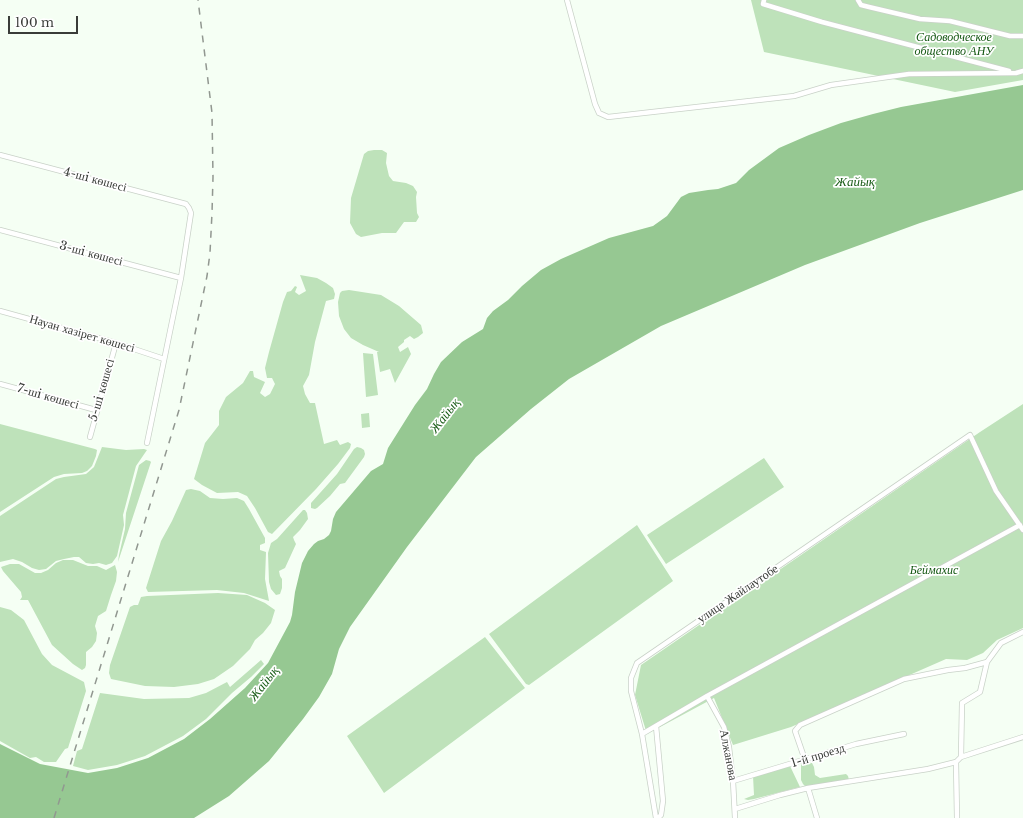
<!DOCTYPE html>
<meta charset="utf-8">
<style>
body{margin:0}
#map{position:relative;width:1023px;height:818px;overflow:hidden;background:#f5fff4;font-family:"Libre Baskerville",serif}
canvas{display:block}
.scale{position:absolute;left:8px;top:16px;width:70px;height:18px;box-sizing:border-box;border:2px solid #393c38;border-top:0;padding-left:5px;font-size:12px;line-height:14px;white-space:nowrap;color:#393c38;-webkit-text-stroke:3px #fff;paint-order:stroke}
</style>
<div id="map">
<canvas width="1023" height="818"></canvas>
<div class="scale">100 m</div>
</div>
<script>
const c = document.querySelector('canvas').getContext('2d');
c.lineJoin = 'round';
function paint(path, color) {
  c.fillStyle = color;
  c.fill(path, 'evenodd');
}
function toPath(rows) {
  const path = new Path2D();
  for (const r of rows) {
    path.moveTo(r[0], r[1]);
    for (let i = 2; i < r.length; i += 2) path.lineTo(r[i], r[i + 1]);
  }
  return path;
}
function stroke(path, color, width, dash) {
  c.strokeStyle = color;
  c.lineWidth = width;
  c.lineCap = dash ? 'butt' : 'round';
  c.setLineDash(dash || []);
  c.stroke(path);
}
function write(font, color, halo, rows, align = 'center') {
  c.font = font + ' "Libre Baskerville",serif';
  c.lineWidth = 3.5;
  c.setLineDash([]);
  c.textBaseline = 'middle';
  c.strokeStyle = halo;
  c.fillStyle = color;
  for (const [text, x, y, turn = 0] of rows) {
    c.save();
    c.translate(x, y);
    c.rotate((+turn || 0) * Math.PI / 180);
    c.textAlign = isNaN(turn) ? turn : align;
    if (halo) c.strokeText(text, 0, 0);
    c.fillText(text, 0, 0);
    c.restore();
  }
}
paint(toPath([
 [751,0,1023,0,1023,80,955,92,764,52],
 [374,150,382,150,387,153,386,163,389,176,393,181,406,183,413,186,417,192,416,197,417,213,419,217,416,222,404,222,396,233,382,233,361,237,356,234,350,223,351,198,364,154,368,151],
 [300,275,317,278,326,283,333,288,335,294,334,299,326,301,315,342,309,375,303,386,305,394,310,403,315,403,324,444,337,440,340,445,348,442,351,444,350,448,338,464,316,489,272,534,268,532,255,508,247,496,238,492,217,493,202,485,194,479,205,443,219,425,219,411,226,397,243,383,250,371,253,371,254,377,265,382,260,393,265,397,270,394,275,384,272,378,267,378,265,368,269,352,283,302,287,292,291,291,295,286,297,287,295,292,299,295,306,291],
 [349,290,381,295,399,306,421,325,423,333,418,337,414,339,410,336,404,340,404,342,398,347,400,352,408,347,411,354,395,383,390,369,380,372,377,352,387,352,379,352,363,345,351,338,344,329,339,316,338,302,340,293,342,291],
 [363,353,373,354,378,395,366,397],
 [1023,404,1023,628,997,640,983,653,967,660,946,659,791,727,733,745,714,698,647,734,635,695,641,665,980,432],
 [369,413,370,427,362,428,361,414],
 [0,424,95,449,97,450,96,456,92,466,87,471,82,473,64,474,54,477,0,512],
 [102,447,126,450,144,449,147,450,136,466,123,515,124,525,117,556,112,563,106,565,99,563,93,564,86,563,79,557,74,557,64,559,56,561,46,569,39,570,32,568,22,562,13,559,0,562,0,516,56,479,64,477,86,474,94,467],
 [357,447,361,448,364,450,365,454,364,457,345,483,340,484,330,496,317,508,315,509,311,508,311,503,337,474,354,449],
 [764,458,784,487,666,564,647,535],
 [146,460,150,461,151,462,118,562,119,555,125,529,126,513,139,465],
 [191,489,200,491,210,498,223,499,237,498,244,501,249,509,265,538,265,543,260,545,260,550,266,552,265,579,269,601,244,593,217,590,148,592,146,588,161,541,172,521,186,490],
 [303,510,305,510,307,513,308,519,300,530,293,537,294,540,296,544,285,568,279,571,280,576,282,579,282,588,280,594,276,595,271,589,269,582,268,553,271,543,277,539],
 [637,525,673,581,529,685,526,684,489,634],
 [63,560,73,560,88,566,97,566,106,570,115,565,117,572,116,581,111,595,106,611,98,616,95,626,97,633,96,641,92,647,86,652,86,665,85,668,82,670,73,664,52,645,28,600,20,600,22,597,21,592,3,571,1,567,10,564,19,564,35,573,41,573,48,570,56,563],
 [218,593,247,595,265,603,275,610,271,623,263,633,255,640,250,649,233,666,214,679,198,684,174,687,145,686,111,679,109,673,110,665,130,607,134,605,138,605,141,597,147,596],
 [0,607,11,610,24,620,42,654,52,665,84,682,86,691,68,748,65,749,56,762,44,762,36,757,30,758,0,741],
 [485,637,525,688,384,793,347,736],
 [261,660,264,664,251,677,232,693,206,719,183,736,145,756,117,765,88,770,73,766,77,751,82,749,100,693,144,699,189,698,206,693,227,682,230,687],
 [807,762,812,763,814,767,815,775,820,778,846,774,848,776,849,780,805,786,803,784,801,780,801,763],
 [790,766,800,787,754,799,748,800,744,799,754,795,753,776]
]), '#bee2ba');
paint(toPath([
 [1023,85,1023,190,920,223,805,265,661,326,569,379,531,409,476,457,407,547,350,627,339,649,332,674,319,697,303,719,269,761,229,796,194,818,0,818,0,744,40,764,88,773,117,768,148,758,184,739,210,719,245,688,268,663,290,622,292,615,295,592,302,563,308,551,314,544,318,541,324,539,329,535,331,531,333,519,336,512,371,471,383,464,388,448,415,405,427,389,434,374,441,362,462,342,483,329,487,318,493,311,508,300,522,286,541,270,561,259,609,238,653,226,667,216,681,197,689,193,708,190,718,189,736,183,749,170,779,148,809,135,841,123,873,114,901,107]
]), '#96c892');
const minor = toPath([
 [567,0,595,104,599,113,608,117,794,96,831,85,909,74,1016,73,1023,71],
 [764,0,763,4,822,22,1009,71],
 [858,0,861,5,869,7,920,19,950,21,1010,36,1023,36],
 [0,155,186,204,189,208,191,213,181,278,147,443],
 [0,230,181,278],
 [0,311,116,343,164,359],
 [0,384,96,410],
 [90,437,116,343],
 [707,696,724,727,729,747,733,781,735,818],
 [656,726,663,801,661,815,658,818],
 [642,734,707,696,1020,525],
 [961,757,962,703,980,692,987,662],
 [805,760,795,731,800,725,904,679,948,670,965,668,987,662,1001,643,1023,632],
 [956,762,957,818],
 [733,781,856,744,904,734],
 [808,788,817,818],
 [735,809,780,795,808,788,928,769,956,762,961,757,1023,737],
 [656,818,642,734,631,691,631,678,637,663,970,435,996,491,1023,530]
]);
stroke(minor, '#c9d2c8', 6);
stroke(minor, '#fff', 4.5);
stroke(toPath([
 [54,818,179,410,207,276,210,253,212,213,213,177,212,113,198,0]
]), '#919790', 1.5, [7, 7]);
write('italic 12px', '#155813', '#fff', [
 ["Садоводческое",954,38],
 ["общество АНУ",954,52],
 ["Беймахис",934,571]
]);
write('12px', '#393c38', '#fff', [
 ["4-шi көшесі",95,180,15],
 ["3-шi көшесі",91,254,15],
 ["Науан хазірет көшесі",82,334,16],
 ["5-шi көшесі",102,390,-74],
 ["7-шi көшесі",48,397,16],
 ["улица Жайлаутобе",738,594,-34],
 ["Алжанова",728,755,79],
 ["1-й проезд",818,756,-17]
]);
write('italic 13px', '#195c17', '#fff', [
 ["Жайық",855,182],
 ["Жайық",445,416,-52],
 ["Жайық",264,684,-52]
]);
</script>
